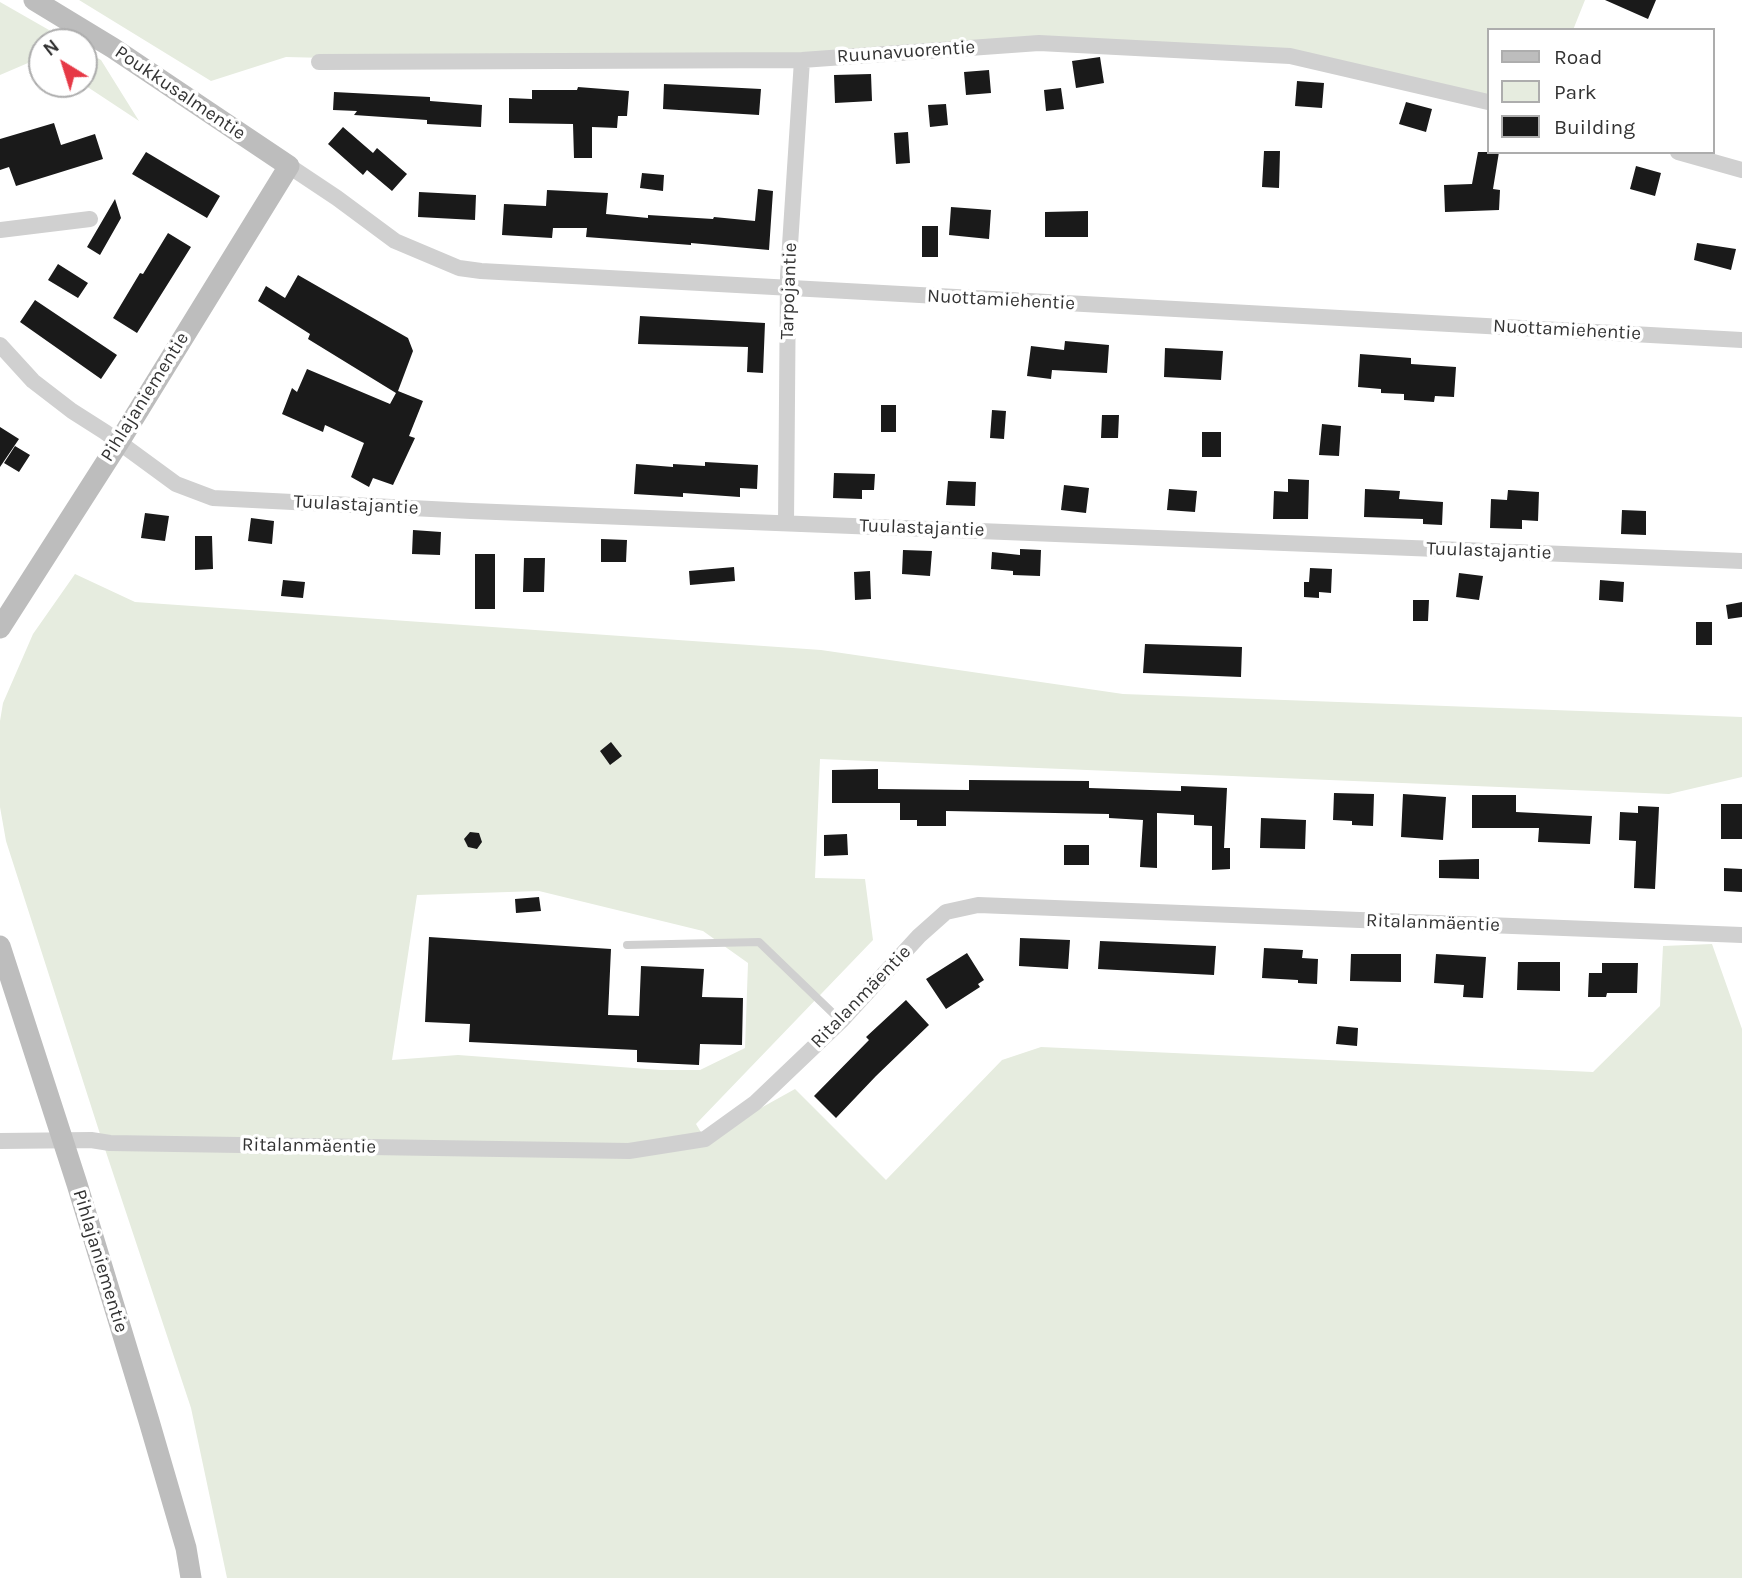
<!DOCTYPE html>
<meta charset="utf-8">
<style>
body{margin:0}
#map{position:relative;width:1742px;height:1578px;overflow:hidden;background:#fff;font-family:Karla,sans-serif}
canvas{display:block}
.legend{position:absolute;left:1487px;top:28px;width:228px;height:126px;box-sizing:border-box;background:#fff;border:2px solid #adadad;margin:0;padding:9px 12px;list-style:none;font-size:21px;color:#333}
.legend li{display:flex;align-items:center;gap:14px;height:35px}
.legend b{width:35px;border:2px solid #adadad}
.north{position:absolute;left:28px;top:28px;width:70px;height:70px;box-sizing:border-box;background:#fff;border:2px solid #adadad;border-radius:50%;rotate:322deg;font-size:19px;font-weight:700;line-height:28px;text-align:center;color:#333}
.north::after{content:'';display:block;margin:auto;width:24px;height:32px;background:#e63946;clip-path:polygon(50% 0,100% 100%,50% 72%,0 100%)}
</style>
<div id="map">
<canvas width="1742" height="1578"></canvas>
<ul class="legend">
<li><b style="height:9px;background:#bdbdbd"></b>Road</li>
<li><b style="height:19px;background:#e6ecdf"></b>Park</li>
<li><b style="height:19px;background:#1a1a1a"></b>Building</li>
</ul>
<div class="north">N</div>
</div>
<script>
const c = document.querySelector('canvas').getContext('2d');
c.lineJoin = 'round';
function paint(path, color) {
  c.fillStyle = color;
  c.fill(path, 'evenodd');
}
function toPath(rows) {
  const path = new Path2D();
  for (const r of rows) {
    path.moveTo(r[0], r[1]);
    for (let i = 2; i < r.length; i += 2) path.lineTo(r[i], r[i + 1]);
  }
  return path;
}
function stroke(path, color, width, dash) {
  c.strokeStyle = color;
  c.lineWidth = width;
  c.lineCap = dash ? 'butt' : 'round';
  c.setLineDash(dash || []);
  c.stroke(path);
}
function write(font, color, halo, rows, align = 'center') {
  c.font = font + ' Karla,sans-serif';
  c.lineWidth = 7;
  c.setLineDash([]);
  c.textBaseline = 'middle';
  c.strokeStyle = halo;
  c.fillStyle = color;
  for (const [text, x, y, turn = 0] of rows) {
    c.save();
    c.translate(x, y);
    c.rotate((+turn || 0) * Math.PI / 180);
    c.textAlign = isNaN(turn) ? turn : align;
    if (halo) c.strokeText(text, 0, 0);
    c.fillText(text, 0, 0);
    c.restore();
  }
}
paint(toPath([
 [79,0,1585,0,1573,30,1488,30,1488,102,1290,56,1039,43,802,60,491,62,286,57,211,81],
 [0,2,70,42,42,42,42,57,0,75],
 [84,50,101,60,139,121,83,84],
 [75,574,135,602,821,650,1123,694,1742,717,1742,777,1669,794,820,759,815,878,865,879,873,940,696,1124,705,1139,795,1089,886,1180,1002,1060,1041,1047,1593,1072,1660,1006,1663,946,1712,944,1742,1029,1742,1578,227,1578,191,1408,100,1134,6,841,0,807,0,721,3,703,33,634],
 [539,891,703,931,748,963,745,1048,700,1070,661,1070,458,1055,392,1060,417,895]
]), '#e6ecdf');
paint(toPath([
 [1605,0,1656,0,1648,19],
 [1100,57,1104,83,1076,88,1072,61],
 [989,70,991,93,966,95,964,72],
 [871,74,872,101,835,103,834,75],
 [1297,81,1324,83,1322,108,1295,106],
 [664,84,761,89,759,115,663,109],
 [578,87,629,91,627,116,618,116,617,128,592,127,592,158,574,158,573,124,509,123,509,98,532,99,532,90,577,90],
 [1061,88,1064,109,1046,111,1044,90],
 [334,92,430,97,430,101,482,105,481,127,427,124,427,120,354,115,357,111,333,110],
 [1406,102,1432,109,1426,132,1399,124],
 [946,104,948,125,930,127,928,105],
 [54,123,61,145,95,134,103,159,16,186,9,167,0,170,0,139],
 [343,127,373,153,377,148,407,174,392,191,367,170,363,175,328,144],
 [908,132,910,163,896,164,894,133],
 [1264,151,1280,151,1279,188,1262,187],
 [146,152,220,196,207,218,132,174],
 [1478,152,1499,152,1493,189,1500,190,1499,210,1445,212,1444,185,1472,184],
 [1636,166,1661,173,1655,196,1630,189],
 [642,173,664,175,663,191,640,188],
 [758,189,773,191,769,250,691,243,691,245,586,237,587,228,553,228,552,238,502,235,504,204,546,206,547,190,608,193,606,214,648,218,648,215,713,219,714,217,755,221],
 [419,192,476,195,475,220,418,217],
 [115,199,121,218,100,255,87,247],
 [951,207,991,210,989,239,949,235],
 [1088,211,1088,237,1045,237,1045,212],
 [922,226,938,226,938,257,922,257],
 [168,233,191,247,137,333,113,318,140,273,143,274],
 [1697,243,1736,249,1731,270,1694,260],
 [58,264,88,283,78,298,48,280],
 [298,275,408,338,413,351,398,391,423,401,409,436,415,438,393,485,373,478,369,487,351,477,364,443,325,425,323,432,282,414,292,388,297,392,307,369,390,404,396,393,308,339,310,334,258,301,266,286,285,298],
 [35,300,117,355,101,379,20,322],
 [640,316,765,323,763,373,747,372,748,347,638,344],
 [1065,341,1109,345,1107,373,1052,370,1051,379,1027,376,1031,346,1064,350],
 [1165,348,1223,351,1221,380,1164,377],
 [1360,354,1411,358,1411,364,1456,367,1454,397,1435,396,1434,402,1404,400,1404,394,1381,393,1381,389,1358,387],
 [881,405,896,405,896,432,881,432],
 [992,410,1006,411,1004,439,990,438],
 [1102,415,1119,415,1118,438,1101,438],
 [1322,424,1341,426,1339,456,1319,455],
 [0,427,19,439,0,467],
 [1202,432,1221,432,1221,457,1202,457],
 [15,446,30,455,19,472,4,463],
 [705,462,758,465,757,489,740,488,740,497,683,493,683,497,634,494,636,464,673,467,673,464,705,466],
 [834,473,875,474,874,490,862,490,862,499,833,498],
 [1288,479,1309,480,1308,519,1273,519,1274,491,1288,492],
 [948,481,976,482,975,506,946,505],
 [1064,485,1089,488,1086,513,1061,510],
 [1169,489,1197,491,1195,512,1167,510],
 [1365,489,1400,491,1399,499,1443,502,1442,525,1423,524,1423,519,1364,517],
 [1508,490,1539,492,1538,521,1522,520,1522,529,1490,528,1491,499,1507,500],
 [1622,510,1646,511,1646,535,1621,534],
 [145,513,169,516,165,541,141,538],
 [251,518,274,521,272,544,248,541],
 [413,530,441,532,440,555,412,554],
 [195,536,212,536,213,569,195,570],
 [601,539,627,540,626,562,601,562],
 [1020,549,1041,550,1040,576,1013,575,1013,571,991,569,992,552,1020,555],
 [903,550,932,551,930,576,902,574],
 [475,554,495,554,495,609,475,609],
 [524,558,545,558,544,592,523,592],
 [734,567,735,581,690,585,689,571],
 [1310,568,1332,569,1331,593,1319,592,1319,598,1304,597,1304,582,1309,582],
 [870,571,871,599,855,600,854,572],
 [1459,573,1483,576,1479,600,1456,597],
 [283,580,305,582,303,598,281,596],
 [1600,580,1624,582,1623,602,1599,600],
 [1413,600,1429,600,1428,621,1413,621],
 [1742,602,1742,617,1728,619,1726,605],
 [1696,622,1712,622,1712,645,1696,645],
 [1145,644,1242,647,1241,677,1143,673],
 [611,742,622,756,610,765,600,751],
 [878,769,878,789,969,790,969,780,1089,781,1089,788,1181,791,1181,786,1227,788,1224,848,1230,848,1230,869,1212,870,1212,826,1194,825,1194,815,1157,813,1157,868,1140,867,1143,820,1109,818,1109,814,946,811,946,826,917,826,917,820,900,820,900,803,832,803,832,770],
 [1334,793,1374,794,1373,826,1352,825,1352,821,1333,820],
 [1403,794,1446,797,1443,840,1401,837],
 [1472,795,1516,795,1516,812,1592,816,1590,844,1538,842,1539,828,1472,828],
 [1721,804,1742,804,1742,839,1721,839],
 [1638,806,1659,807,1655,889,1634,888,1636,841,1619,840,1620,812,1638,813],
 [1261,818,1306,820,1305,849,1260,848],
 [470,832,479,833,482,842,477,849,468,847,464,839],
 [847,834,848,855,824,856,824,835],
 [1064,845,1089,845,1089,865,1064,865],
 [1479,859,1479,879,1439,878,1439,860],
 [1724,868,1742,869,1742,892,1724,891],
 [539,897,541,911,516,913,515,899],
 [429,937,611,949,608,1015,639,1016,641,966,704,969,702,997,743,998,742,1045,700,1044,699,1065,637,1062,637,1050,469,1042,470,1024,425,1022],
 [1020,938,1070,940,1068,969,1019,966],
 [1100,941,1216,946,1214,975,1098,969],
 [1264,948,1303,950,1302,958,1318,959,1317,984,1298,983,1298,980,1262,978],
 [967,953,984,980,978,984,980,987,946,1009,926,979],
 [1351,954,1401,954,1401,982,1350,981],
 [1436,954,1486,957,1483,998,1463,997,1464,985,1434,983],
 [1518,962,1560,962,1560,991,1517,990],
 [1602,963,1638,963,1637,993,1607,993,1606,997,1588,997,1589,973,1602,973],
 [906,1000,929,1025,876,1076,836,1118,814,1096,869,1040,866,1037],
 [1338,1026,1358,1028,1357,1046,1336,1044]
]), '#1a1a1a');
stroke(toPath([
 [627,945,759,942,841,1021]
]), '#d0d0d0', 8);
stroke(toPath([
 [319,62,802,60,1039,43,1290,56,1488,102],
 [1678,152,1742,170],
 [289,166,337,198,395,241,459,268,481,271,1742,340],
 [0,230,90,219],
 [0,345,33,381,72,411,105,432,176,484,213,498,471,511,1742,561],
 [786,523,788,276,802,60],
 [0,1141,91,1140,110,1143,629,1151,705,1139,755,1103,841,1021,919,936,946,912,978,905,1742,935]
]), '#d0d0d0', 16);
stroke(toPath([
 [0,628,119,442,289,166,113,48,34,0],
 [0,946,77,1184,149,1421,186,1548,191,1578]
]), '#bdbdbd', 21);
write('19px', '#333', '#fff', [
 ["Ruunavuorentie",906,52,-4],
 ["Poukkusalmentie",180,93,34],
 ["Tarpojantie",789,291,-88],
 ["Nuottamiehentie",1001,300,3],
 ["Nuottamiehentie",1567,330,3],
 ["Pihlajaniementie",145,397,-58],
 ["Tuulastajantie",356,505,3],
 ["Tuulastajantie",922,528,2],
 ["Tuulastajantie",1489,551,2],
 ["Ritalanmäentie",1433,923,2],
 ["Ritalanmäentie",861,997,-46],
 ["Ritalanmäentie",309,1146,1],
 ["Pihlajaniementie",100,1261,73]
]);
</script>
